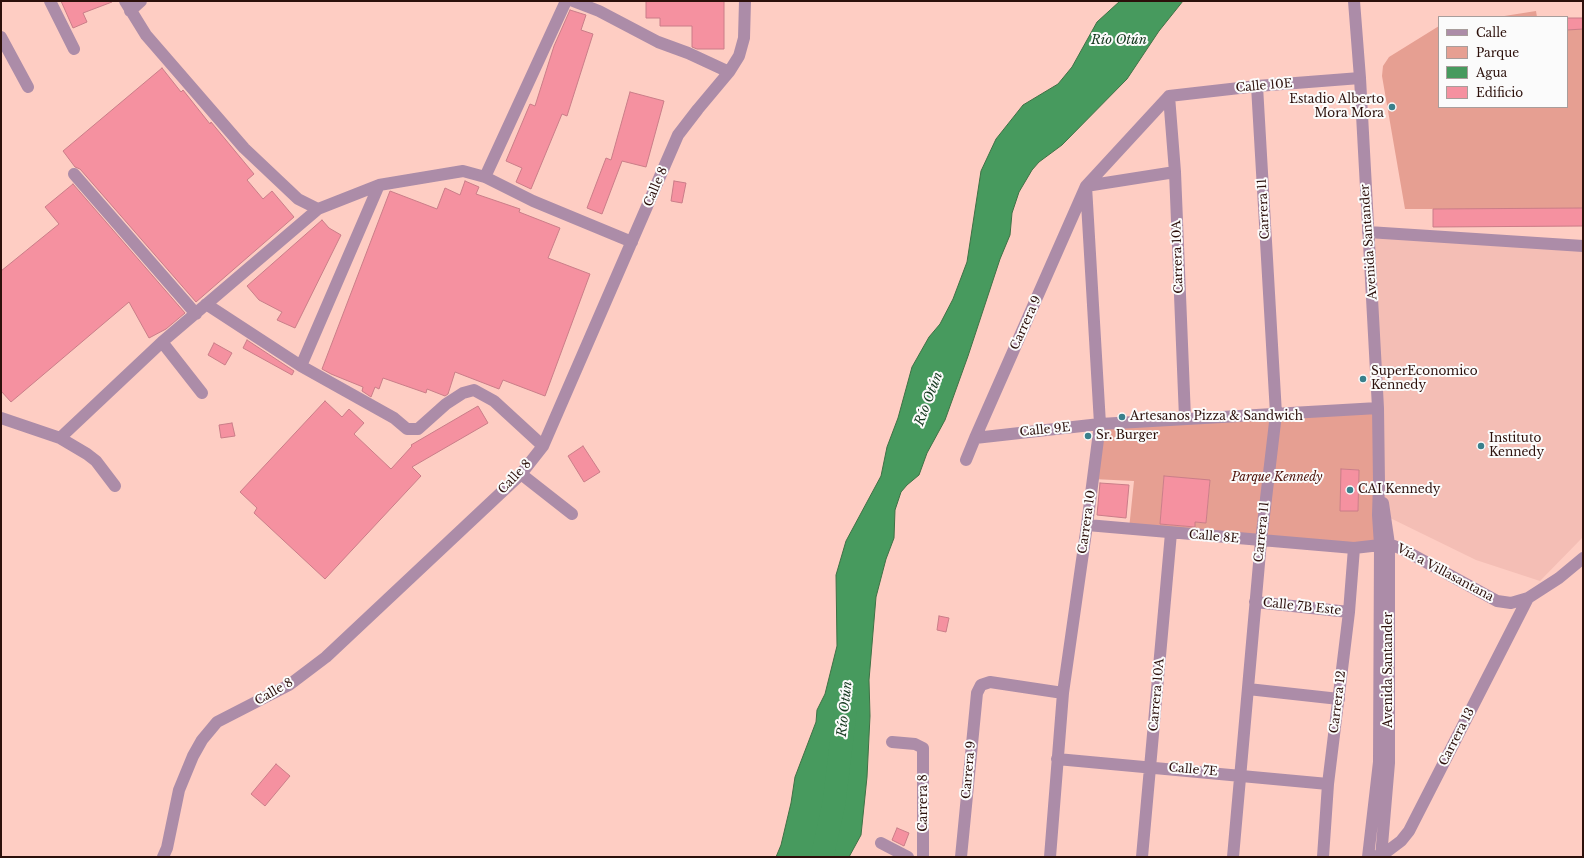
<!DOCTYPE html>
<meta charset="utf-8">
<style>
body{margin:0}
#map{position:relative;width:1584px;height:858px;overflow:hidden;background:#fecdc3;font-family:"Libre Baskerville",serif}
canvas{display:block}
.frame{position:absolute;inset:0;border:2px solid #2c100b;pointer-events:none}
.legend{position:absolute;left:1438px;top:16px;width:130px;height:92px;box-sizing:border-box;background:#fbfbfb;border:1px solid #a89d9b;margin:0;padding:5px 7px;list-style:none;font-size:12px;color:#2c100b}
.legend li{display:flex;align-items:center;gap:8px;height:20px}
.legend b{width:20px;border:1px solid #a89d9b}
</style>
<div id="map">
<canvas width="1584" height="858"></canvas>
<div class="frame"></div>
<ul class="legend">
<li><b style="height:5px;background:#ac8ca8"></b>Calle</li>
<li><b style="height:11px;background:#e69f92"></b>Parque</li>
<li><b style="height:11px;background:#479a5e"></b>Agua</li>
<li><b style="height:11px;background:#f591a0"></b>Edificio</li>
</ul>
</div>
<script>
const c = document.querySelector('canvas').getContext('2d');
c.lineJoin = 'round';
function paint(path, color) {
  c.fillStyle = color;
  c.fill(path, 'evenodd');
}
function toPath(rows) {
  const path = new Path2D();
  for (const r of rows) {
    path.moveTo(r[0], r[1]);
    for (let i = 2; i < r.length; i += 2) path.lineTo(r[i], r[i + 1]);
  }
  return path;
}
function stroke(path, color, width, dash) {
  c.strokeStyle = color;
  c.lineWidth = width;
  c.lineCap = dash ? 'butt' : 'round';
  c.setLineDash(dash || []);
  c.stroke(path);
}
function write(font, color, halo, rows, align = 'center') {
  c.font = font + ' "Libre Baskerville",serif';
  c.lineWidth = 4;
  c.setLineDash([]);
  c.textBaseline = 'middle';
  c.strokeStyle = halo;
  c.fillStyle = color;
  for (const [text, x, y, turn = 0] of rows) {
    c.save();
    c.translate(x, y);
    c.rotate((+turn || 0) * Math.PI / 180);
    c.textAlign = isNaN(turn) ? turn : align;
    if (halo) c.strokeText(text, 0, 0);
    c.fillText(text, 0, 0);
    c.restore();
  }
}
paint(toPath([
 [1368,232,1583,246,1583,537,1540,581,1476,560,1386,516,1379,483]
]), '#f4beb5');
paint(toPath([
 [1536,11,1537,17,1498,17],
 [1567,18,1583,18,1583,226,1433,227,1433,209,1405,209,1382,76,1383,66,1389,57,1439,26,1439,107,1567,107],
 [1378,408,1380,545,1129,529,1134,481,1093,479,1100,424],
 [1342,469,1359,470,1358,511,1340,511],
 [1164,476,1210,481,1206,523,1195,522,1195,527,1160,524]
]), '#e69f92');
const water = toPath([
 [1120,1,1183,1,1159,31,1127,79,1062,145,1039,162,1032,170,1019,192,1012,213,1010,235,1000,259,968,356,945,420,927,453,919,475,907,485,901,492,895,510,894,538,886,559,876,597,869,680,870,716,867,777,861,835,849,857,831,857,843,801,847,770,848,749,843,743,836,751,827,789,824,812,817,843,816,857,776,857,781,845,791,803,795,777,816,722,817,710,825,694,837,646,836,575,846,541,881,476,887,447,898,418,912,367,929,337,940,324,953,299,967,262,981,171,996,139,1023,105,1058,84,1072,67,1097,22,1120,1]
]);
paint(water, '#479a5e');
stroke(water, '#3f7145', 1);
stroke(toPath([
 [822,857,834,803,845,713]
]), '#479a5e', 23);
const building = toPath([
 [61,1,112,1,112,2,83,13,87,22,73,28,61,1],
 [646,1,724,1,724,49,697,49,692,47,692,26,660,26,660,18,646,18,646,1],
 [570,10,586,15,581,30,593,34,567,116,562,114,531,189,516,182,522,168,506,161,530,104,535,106,554,46,570,10],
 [1567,18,1583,18,1583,29,1567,30,1567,18],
 [162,68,181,92,183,90,210,124,211,122,254,174,247,180,263,199,272,191,294,217,196,302,80,169,75,167,63,151,162,68],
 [630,92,664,101,646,167,622,161,602,214,587,208,606,158,611,160,630,92],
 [465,181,479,187,476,194,520,209,519,212,560,228,548,258,590,274,545,396,503,380,499,389,455,372,448,394,445,396,427,389,426,393,383,378,379,389,375,387,371,397,362,391,363,387,331,374,322,369,390,191,437,209,445,188,460,195,465,181],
 [674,181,686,183,682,203,671,201,674,181],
 [73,184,185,313,166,329,149,338,129,302,11,402,1,391,1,271,59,224,45,207,73,184],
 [1583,208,1583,226,1433,227,1433,209,1583,208],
 [322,220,329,228,341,235,295,328,277,320,282,312,259,300,247,286,322,220],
 [247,340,294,371,292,375,243,348,247,340],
 [214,343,232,353,225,365,208,355,214,343],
 [325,401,342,417,349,409,364,423,354,434,391,469,412,446,411,445,478,406,488,423,412,467,421,476,325,579,254,513,257,508,240,492,325,401],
 [232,423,235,436,221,438,219,425,232,423],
 [583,446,600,472,584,482,568,456,583,446],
 [1341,469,1359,470,1358,511,1340,511,1341,469],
 [1164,476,1210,480,1206,523,1195,522,1195,527,1160,524,1164,476],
 [1100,483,1129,485,1126,518,1097,515,1100,483],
 [939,616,949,618,946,632,937,630,939,616],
 [276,764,290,776,265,806,251,794,276,764],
 [897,828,909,833,904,846,892,840,897,828]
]);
paint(building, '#f591a0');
stroke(building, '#ca7d88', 1);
stroke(toPath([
 [50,1,74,49],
 [125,1,146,35,244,148,298,199,318,209,379,185,463,171,485,177,533,201,632,242],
 [573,1,599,11,658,42,688,53,729,72],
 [1354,1,1360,78,1378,408,1379,483,1378,515,1380,545,1379,762,1368,857],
 [130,11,141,1],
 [1,37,28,87],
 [1169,96,1175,172,1185,418],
 [1169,96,1257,86,1360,78],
 [74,174,196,314],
 [485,177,566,1],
 [1086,186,1175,172],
 [1368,232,1583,246],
 [206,304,301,366,394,418,407,429,418,429,446,404,463,393,474,390,494,401,543,446],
 [162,342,202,393],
 [301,366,379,185],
 [1,418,60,438,87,454,96,461,115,486],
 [60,438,162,342,318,209],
 [975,438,1100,424,1378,408],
 [966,460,975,438,1086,186,1169,96],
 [521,474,572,514],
 [1087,525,1354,548,1389,544,1402,549,1497,601,1511,603,1528,598,1559,578,1583,558],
 [1255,602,1349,612],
 [1248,689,1339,699],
 [892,742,915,744,923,748,923,857],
 [1057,759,1328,784],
 [881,843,908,857],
 [1376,856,1381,856,1401,841,1409,831,1528,598],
 [163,857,167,848,179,790,193,756,202,740,217,722,289,685,326,657,521,474,543,446,678,135,698,109,729,72,739,56,744,38,745,1],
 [961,857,977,693,981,685,990,682,1063,693],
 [1050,857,1063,693,1087,525,1100,424,1086,186],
 [1142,857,1171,533],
 [1233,857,1261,541,1276,414,1257,86],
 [1323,857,1328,784,1349,612,1354,548],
 [1381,857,1389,763,1389,544,1383,503]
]), '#ac8ca8', 12);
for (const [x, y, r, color] of [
 [1392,107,4,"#3a808c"],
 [1363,379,4,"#3a808c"],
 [1122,417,4,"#3a808c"],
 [1088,436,4,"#3a808c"],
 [1481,446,4,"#3a808c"],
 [1350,490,4,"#3a808c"]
]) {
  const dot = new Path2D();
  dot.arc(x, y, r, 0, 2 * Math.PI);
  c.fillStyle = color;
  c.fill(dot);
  stroke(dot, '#fbfbfb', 1.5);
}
write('12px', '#2c100b', '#fbfbfb', [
 ["Calle 10E",1264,86,-5],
 ["Calle 8",656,187,-67],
 ["Carrera 11",1264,209,-93],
 ["Avenida Santander",1369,242,-94],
 ["Carrera 10A",1178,257,-92],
 ["Carrera 9",1026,323,-66],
 ["Calle 9E",1045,430,-6],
 ["Calle 8",515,477,-47],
 ["Carrera 10",1087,522,-82],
 ["Carrera 11",1262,532,-84],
 ["Calle 8E",1214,537,5],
 ["Vía a Villasantana",1445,573,28],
 ["Calle 7B Este",1302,607,6],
 ["Avenida Santander",1389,670,-90],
 ["Calle 8",274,692,-30],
 ["Carrera 10A",1157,695,-85],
 ["Carrera 12",1338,702,-83],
 ["Carrera 13",1457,737,-63],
 ["Carrera 9",969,770,-85],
 ["Calle 7E",1193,770,5],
 ["Carrera 8",924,803,-90]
]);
write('12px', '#2c100b', '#fbfbfb', [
 ["Estadio Alberto",1384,100,"right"],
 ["Mora Mora",1384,114,"right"],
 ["SuperEconomico",1371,372],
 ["Kennedy",1371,386],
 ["Artesanos Pizza & Sandwich",1130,417],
 ["Sr. Burger",1096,436],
 ["Instituto",1489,439],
 ["Kennedy",1489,453],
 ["CAI Kennedy",1358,490]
], 'left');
write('italic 12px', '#4f130b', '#fbfbfb', [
 ["Parque Kennedy",1277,478]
]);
write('italic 13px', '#15381f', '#fbfbfb', [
 ["Río Otún",1119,40],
 ["Río Otún",929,399,-69],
 ["Río Otún",845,709,-84]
]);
</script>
